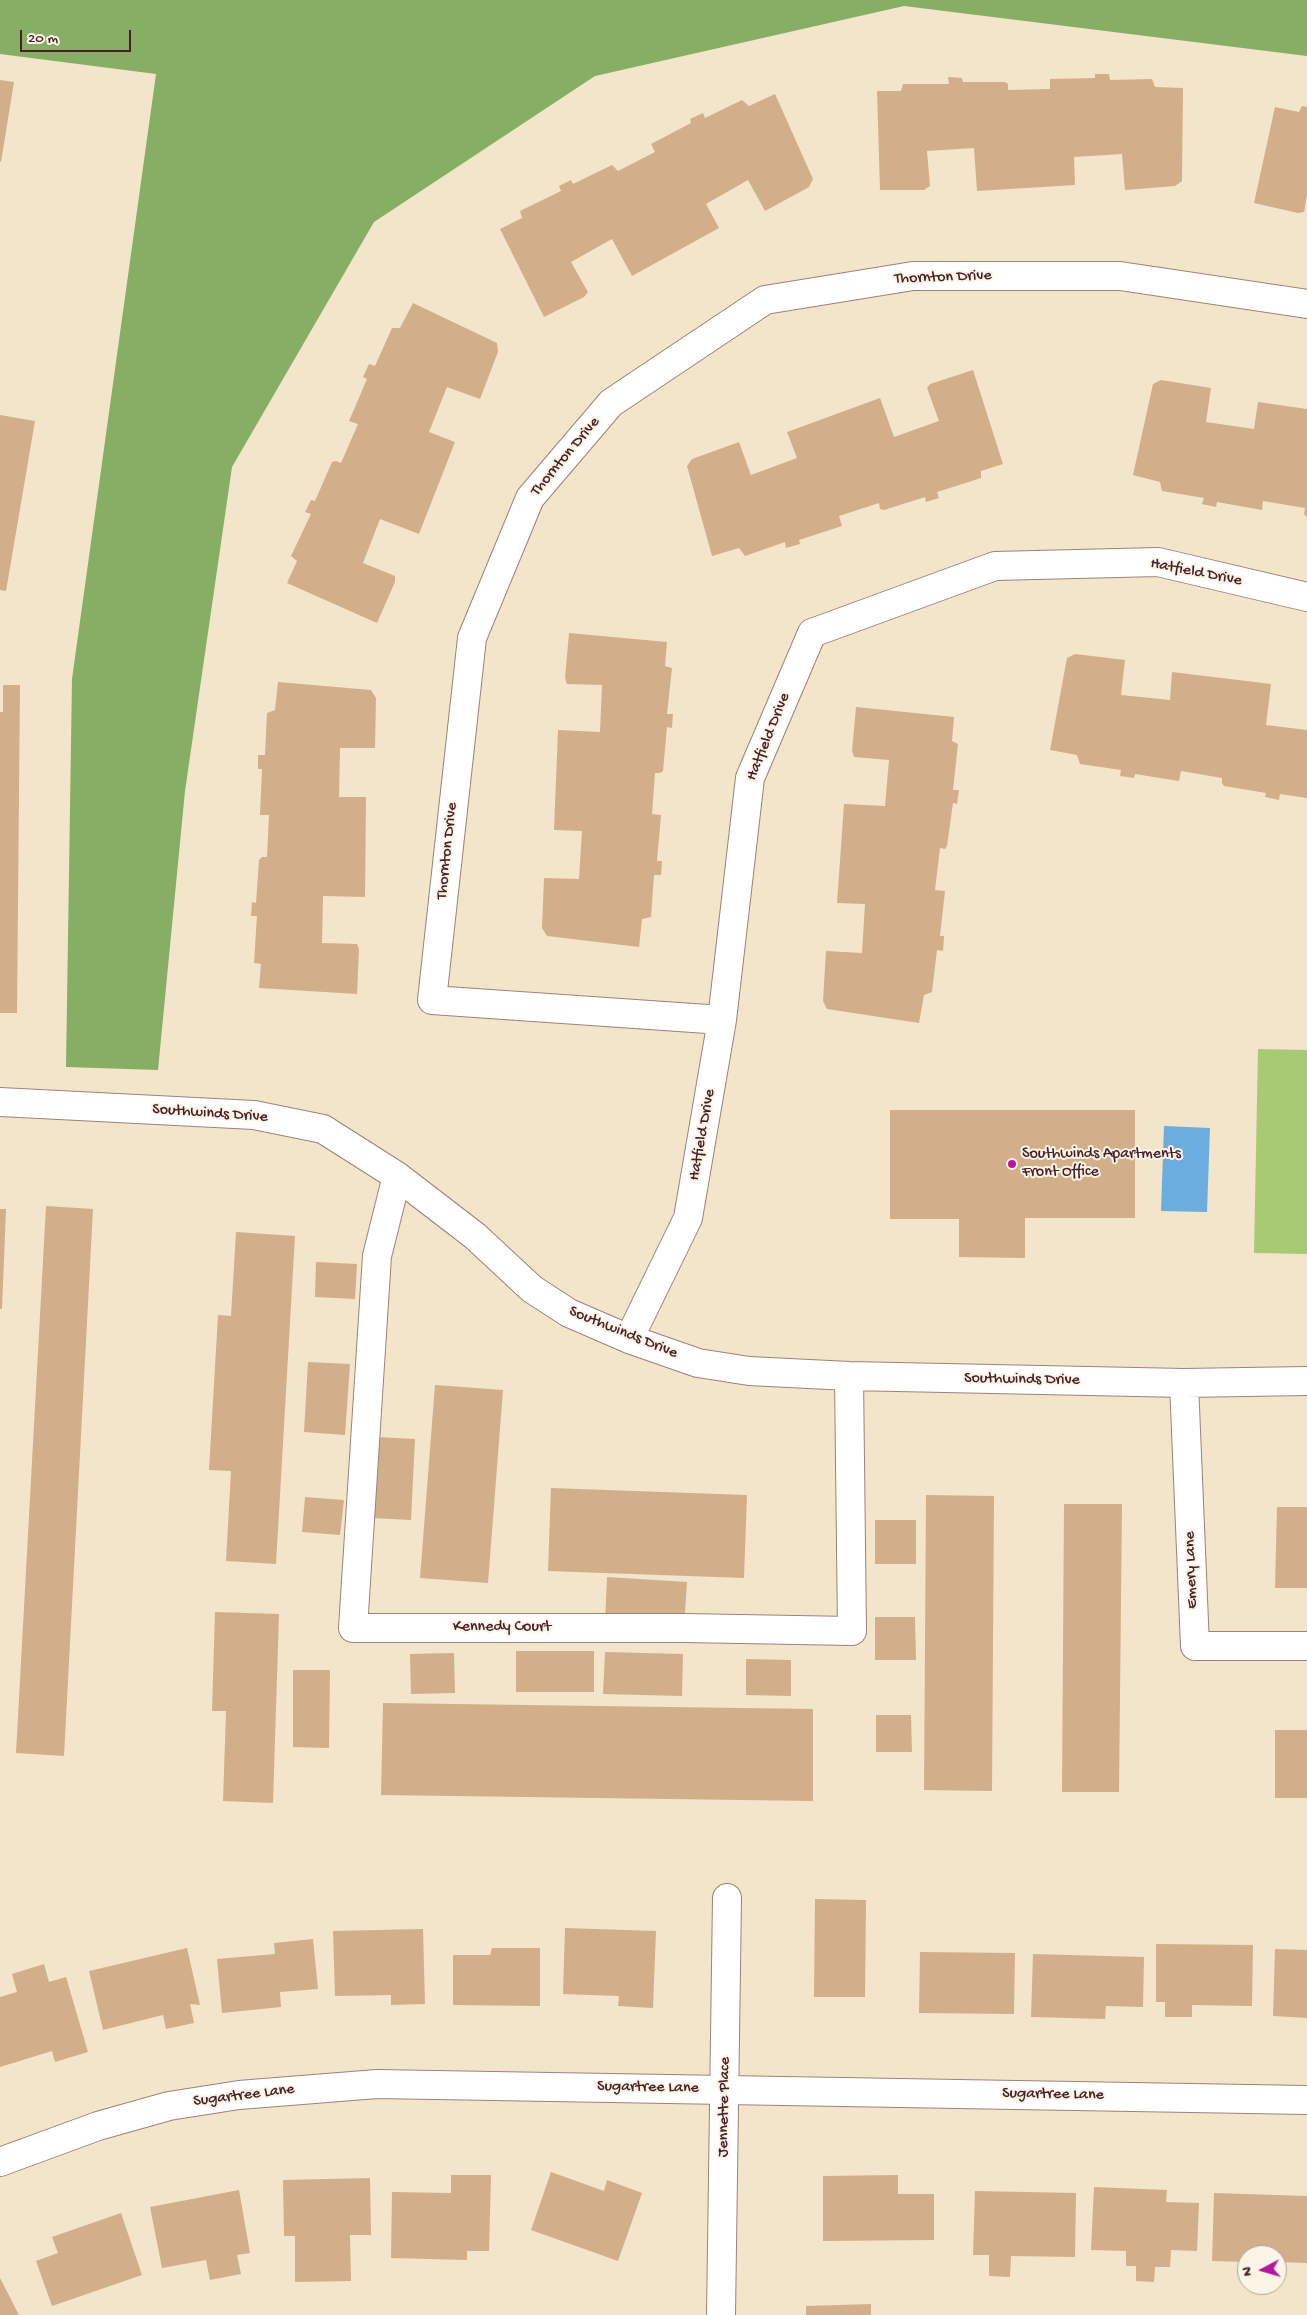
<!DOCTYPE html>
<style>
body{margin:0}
#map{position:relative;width:1307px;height:2315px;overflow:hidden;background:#f3e5c9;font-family:"Gochi Hand",sans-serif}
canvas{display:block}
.north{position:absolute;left:1237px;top:2245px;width:50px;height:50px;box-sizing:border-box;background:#fcf5e5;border:1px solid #b59f9b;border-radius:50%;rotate:264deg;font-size:14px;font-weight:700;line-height:20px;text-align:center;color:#4a1f2b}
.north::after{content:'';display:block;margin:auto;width:18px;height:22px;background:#b5179e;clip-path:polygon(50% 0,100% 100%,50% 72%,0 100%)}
.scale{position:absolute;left:20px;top:30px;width:111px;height:22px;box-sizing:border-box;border:2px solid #4a1f2b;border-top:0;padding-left:6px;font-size:15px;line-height:18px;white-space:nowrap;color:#4a1f2b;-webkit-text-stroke:4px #fcf5e5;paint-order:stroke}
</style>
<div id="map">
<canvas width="1307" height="2315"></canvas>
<div class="north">N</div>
<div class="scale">20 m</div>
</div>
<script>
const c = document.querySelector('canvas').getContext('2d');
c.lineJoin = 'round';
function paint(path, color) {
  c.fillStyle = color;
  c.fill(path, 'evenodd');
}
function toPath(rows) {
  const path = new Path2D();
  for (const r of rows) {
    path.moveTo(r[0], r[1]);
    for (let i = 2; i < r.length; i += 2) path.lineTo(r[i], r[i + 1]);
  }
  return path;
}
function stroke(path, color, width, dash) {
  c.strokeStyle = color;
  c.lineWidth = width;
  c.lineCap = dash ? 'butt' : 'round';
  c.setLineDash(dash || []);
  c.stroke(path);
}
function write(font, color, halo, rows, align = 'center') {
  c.font = font + ' "Gochi Hand",sans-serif';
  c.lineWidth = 4;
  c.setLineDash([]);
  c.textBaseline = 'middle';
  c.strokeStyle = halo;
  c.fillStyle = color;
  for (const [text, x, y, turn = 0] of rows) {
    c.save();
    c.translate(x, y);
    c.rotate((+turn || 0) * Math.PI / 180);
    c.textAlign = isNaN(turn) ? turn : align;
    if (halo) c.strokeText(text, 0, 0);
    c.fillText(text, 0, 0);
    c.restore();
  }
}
paint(toPath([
 [1258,1049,1307,1050,1307,1254,1254,1253]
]), '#a8ca73');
paint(toPath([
 [0,0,1307,0,1307,56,904,6,595,76,374,222,232,467,185,791,158,1070,66,1067,72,679,156,74,0,54]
]), '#86ae65');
paint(toPath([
 [1164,1126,1210,1128,1207,1212,1161,1211]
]), '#6cade0');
paint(toPath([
 [1095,74,1109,74,1110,80,1152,79,1155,87,1183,88,1182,181,1175,186,1125,190,1122,154,1074,157,1075,185,977,191,974,148,927,151,930,186,924,190,880,190,877,91,901,91,903,84,949,84,948,77,962,78,963,82,1005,82,1008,84,1008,90,1050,89,1050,79,1095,78],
 [0,80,14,82,1,162,0,161],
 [775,94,813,179,809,187,765,211,748,180,706,204,719,228,632,276,612,239,571,262,588,292,584,297,544,317,500,229,522,218,520,211,561,191,559,186,571,180,573,184,612,165,618,171,655,152,651,144,691,123,690,119,703,113,705,118,742,100,749,106],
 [1302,106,1307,107,1307,195,1304,212,1298,213,1254,203,1275,107,1299,112],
 [413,303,497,343,498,352,480,399,447,387,429,432,455,442,419,534,380,519,363,563,395,576,395,582,377,623,287,583,297,561,291,556,311,514,305,512,311,500,315,501,332,462,336,461,341,463,358,424,349,421,367,379,363,377,369,364,375,366,392,328,400,328],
 [973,370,1003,464,981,471,981,478,937,492,939,498,926,502,925,497,884,510,880,509,879,503,839,516,842,526,799,540,800,544,786,548,785,542,745,556,739,548,712,556,687,466,692,459,739,442,751,475,797,458,787,432,880,398,894,437,939,421,927,388,930,384],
 [1161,380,1211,388,1206,422,1254,429,1258,402,1307,409,1307,517,1304,514,1305,508,1263,501,1262,510,1217,502,1216,507,1202,504,1204,498,1162,491,1160,482,1133,475,1153,384],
 [0,415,35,421,6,591,0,590],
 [569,633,667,642,665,666,672,668,667,714,673,714,672,728,667,727,663,771,660,773,655,773,652,814,661,815,657,861,662,861,661,875,654,875,651,917,642,919,639,947,547,936,542,928,544,878,579,879,582,831,554,830,558,730,600,732,602,685,567,684,565,678],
 [1075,654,1125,660,1121,695,1170,700,1172,672,1271,684,1266,725,1307,730,1307,798,1280,794,1279,800,1265,797,1266,793,1224,786,1222,783,1222,778,1181,771,1179,781,1135,774,1134,778,1120,776,1121,770,1080,764,1077,755,1050,750,1067,658],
 [278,682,371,690,376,698,375,748,340,748,339,797,366,797,365,897,323,896,322,943,357,944,359,949,357,994,259,988,261,964,254,963,257,916,251,916,252,902,256,903,259,860,262,857,267,857,269,815,260,815,262,769,258,769,258,755,265,755,267,713,275,710],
 [3,685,20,685,17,1013,0,1013,0,712,3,712],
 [856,707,954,717,952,741,958,744,953,790,959,790,957,804,953,803,947,846,945,849,940,848,935,890,945,891,940,936,944,936,943,951,937,950,932,992,924,995,919,1023,827,1009,823,1001,826,951,862,953,865,904,837,903,844,804,885,806,889,760,854,757,852,751],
 [890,1110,1135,1110,1135,1218,1025,1218,1025,1258,959,1257,959,1219,890,1219],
 [46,1206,93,1209,64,1756,16,1753],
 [0,1209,6,1209,2,1309,0,1309],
 [236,1232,295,1236,276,1564,226,1561,231,1471,209,1470,218,1315,231,1316],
 [316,1262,357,1264,355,1299,315,1297],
 [308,1362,350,1364,345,1435,304,1432],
 [435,1385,503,1390,488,1583,420,1578],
 [377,1437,415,1439,411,1520,372,1518],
 [551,1488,747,1495,744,1578,548,1571],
 [926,1495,994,1496,992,1791,924,1790],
 [305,1497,344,1500,340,1535,302,1532],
 [1064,1504,1122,1504,1119,1792,1062,1792],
 [1277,1507,1307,1507,1307,1588,1275,1588],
 [875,1520,916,1520,916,1564,875,1564],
 [607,1577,687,1582,684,1628,605,1623],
 [215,1612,279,1614,273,1803,223,1801,226,1711,212,1711],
 [875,1617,915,1617,916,1660,875,1660],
 [516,1651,594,1651,594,1692,516,1692],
 [605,1652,683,1654,682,1696,603,1694],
 [454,1653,455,1693,411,1694,410,1654],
 [746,1659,791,1660,791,1696,746,1695],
 [293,1670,330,1670,329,1748,293,1747],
 [383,1703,813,1709,813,1801,381,1795],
 [876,1715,911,1715,912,1752,876,1752],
 [1275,1730,1307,1730,1307,1798,1275,1798],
 [815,1899,866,1900,865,1997,814,1997],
 [565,1928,656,1931,653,2008,618,2006,619,1996,563,1994],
 [423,1929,425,2004,391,2005,391,1995,335,1996,333,1931],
 [313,1939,318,1989,280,1992,281,2007,222,2013,217,1959,275,1954,274,1943],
 [1156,1944,1253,1945,1252,2006,1192,2005,1192,2017,1165,2017,1165,2002,1156,2002],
 [187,1948,200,2005,190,2004,194,2023,166,2029,163,2015,103,2030,89,1971],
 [492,1948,540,1948,540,2006,453,2005,453,1955,490,1955],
 [1275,1949,1307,1950,1307,2018,1273,2016],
 [920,1952,1015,1953,1014,2014,919,2013],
 [1033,1954,1144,1957,1143,2007,1106,2006,1105,2019,1031,2017],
 [44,1964,49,1982,66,1977,88,2052,55,2062,52,2051,0,2067,0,1997,17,1992,12,1974],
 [551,2172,604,2191,607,2180,642,2193,618,2261,531,2230],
 [451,2175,491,2175,489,2251,467,2251,467,2260,391,2258,392,2192,451,2193],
 [898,2175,898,2194,934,2194,934,2240,823,2241,823,2176],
 [370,2178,371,2235,350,2235,351,2281,295,2282,295,2236,284,2236,283,2180],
 [1094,2187,1167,2190,1166,2202,1199,2203,1197,2251,1171,2250,1170,2267,1155,2267,1154,2282,1136,2281,1136,2266,1126,2266,1126,2251,1091,2250],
 [239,2190,250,2253,237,2255,241,2274,210,2280,206,2260,162,2268,150,2207],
 [975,2191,1076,2193,1075,2257,1011,2256,1010,2277,989,2276,989,2255,973,2255],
 [1214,2193,1307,2196,1307,2263,1277,2262,1277,2255,1247,2255,1247,2262,1212,2261],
 [121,2213,142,2275,52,2306,36,2261,58,2253,52,2237],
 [0,2278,19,2315,0,2315],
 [871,2304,871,2315,806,2315,806,2306]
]), '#d3ae8a');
const minor = toPath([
 [722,1020,432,1000,472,638,530,498,611,403,765,300,913,276,1120,276,1307,304],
 [0,1102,254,1115,323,1129,397,1176,475,1236,532,1289,569,1313,629,1339,698,1363,749,1371,849,1376,1184,1383,1307,1381],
 [397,1176,377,1256,353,1628,684,1628,852,1631,849,1376],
 [629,1339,688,1218,722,1020,750,778,812,633,995,566,1158,562,1307,597],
 [1184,1383,1195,1646,1307,1646],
 [0,2162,98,2126,169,2106,239,2095,377,2084,1307,2100],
 [721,2315,727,1898]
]);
stroke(minor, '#9e827a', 30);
stroke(minor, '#fff', 28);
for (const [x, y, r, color] of [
 [1012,1164,5,"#b5179e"]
]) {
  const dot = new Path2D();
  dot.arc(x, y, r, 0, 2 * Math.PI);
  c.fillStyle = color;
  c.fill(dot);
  stroke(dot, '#fcf5e5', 2);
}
write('16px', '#4a1f2b', '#fcf5e5', [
 ["Thornton Drive",943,278,-2],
 ["Thornton Drive",566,457,-50],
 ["Hatfield Drive",1196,573,11],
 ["Hatfield Drive",769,737,-68],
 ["Thornton Drive",448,851,-84],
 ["Southwinds Drive",210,1114,4],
 ["Hatfield Drive",703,1135,-80],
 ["Southwinds Drive",623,1333,22],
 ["Southwinds Drive",1022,1380,1],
 ["Emery Lane",1192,1570,-92],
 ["Kennedy Court",502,1628],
 ["Sugartree Lane",648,2088,1],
 ["Sugartree Lane",1053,2095,1],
 ["Sugartree Lane",244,2096,-7],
 ["Jennette Place",725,2107,-89]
]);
write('16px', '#4a1f2b', '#fcf5e5', [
 ["Southwinds Apartments",1022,1155],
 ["Front Office",1022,1173]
], 'left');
</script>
